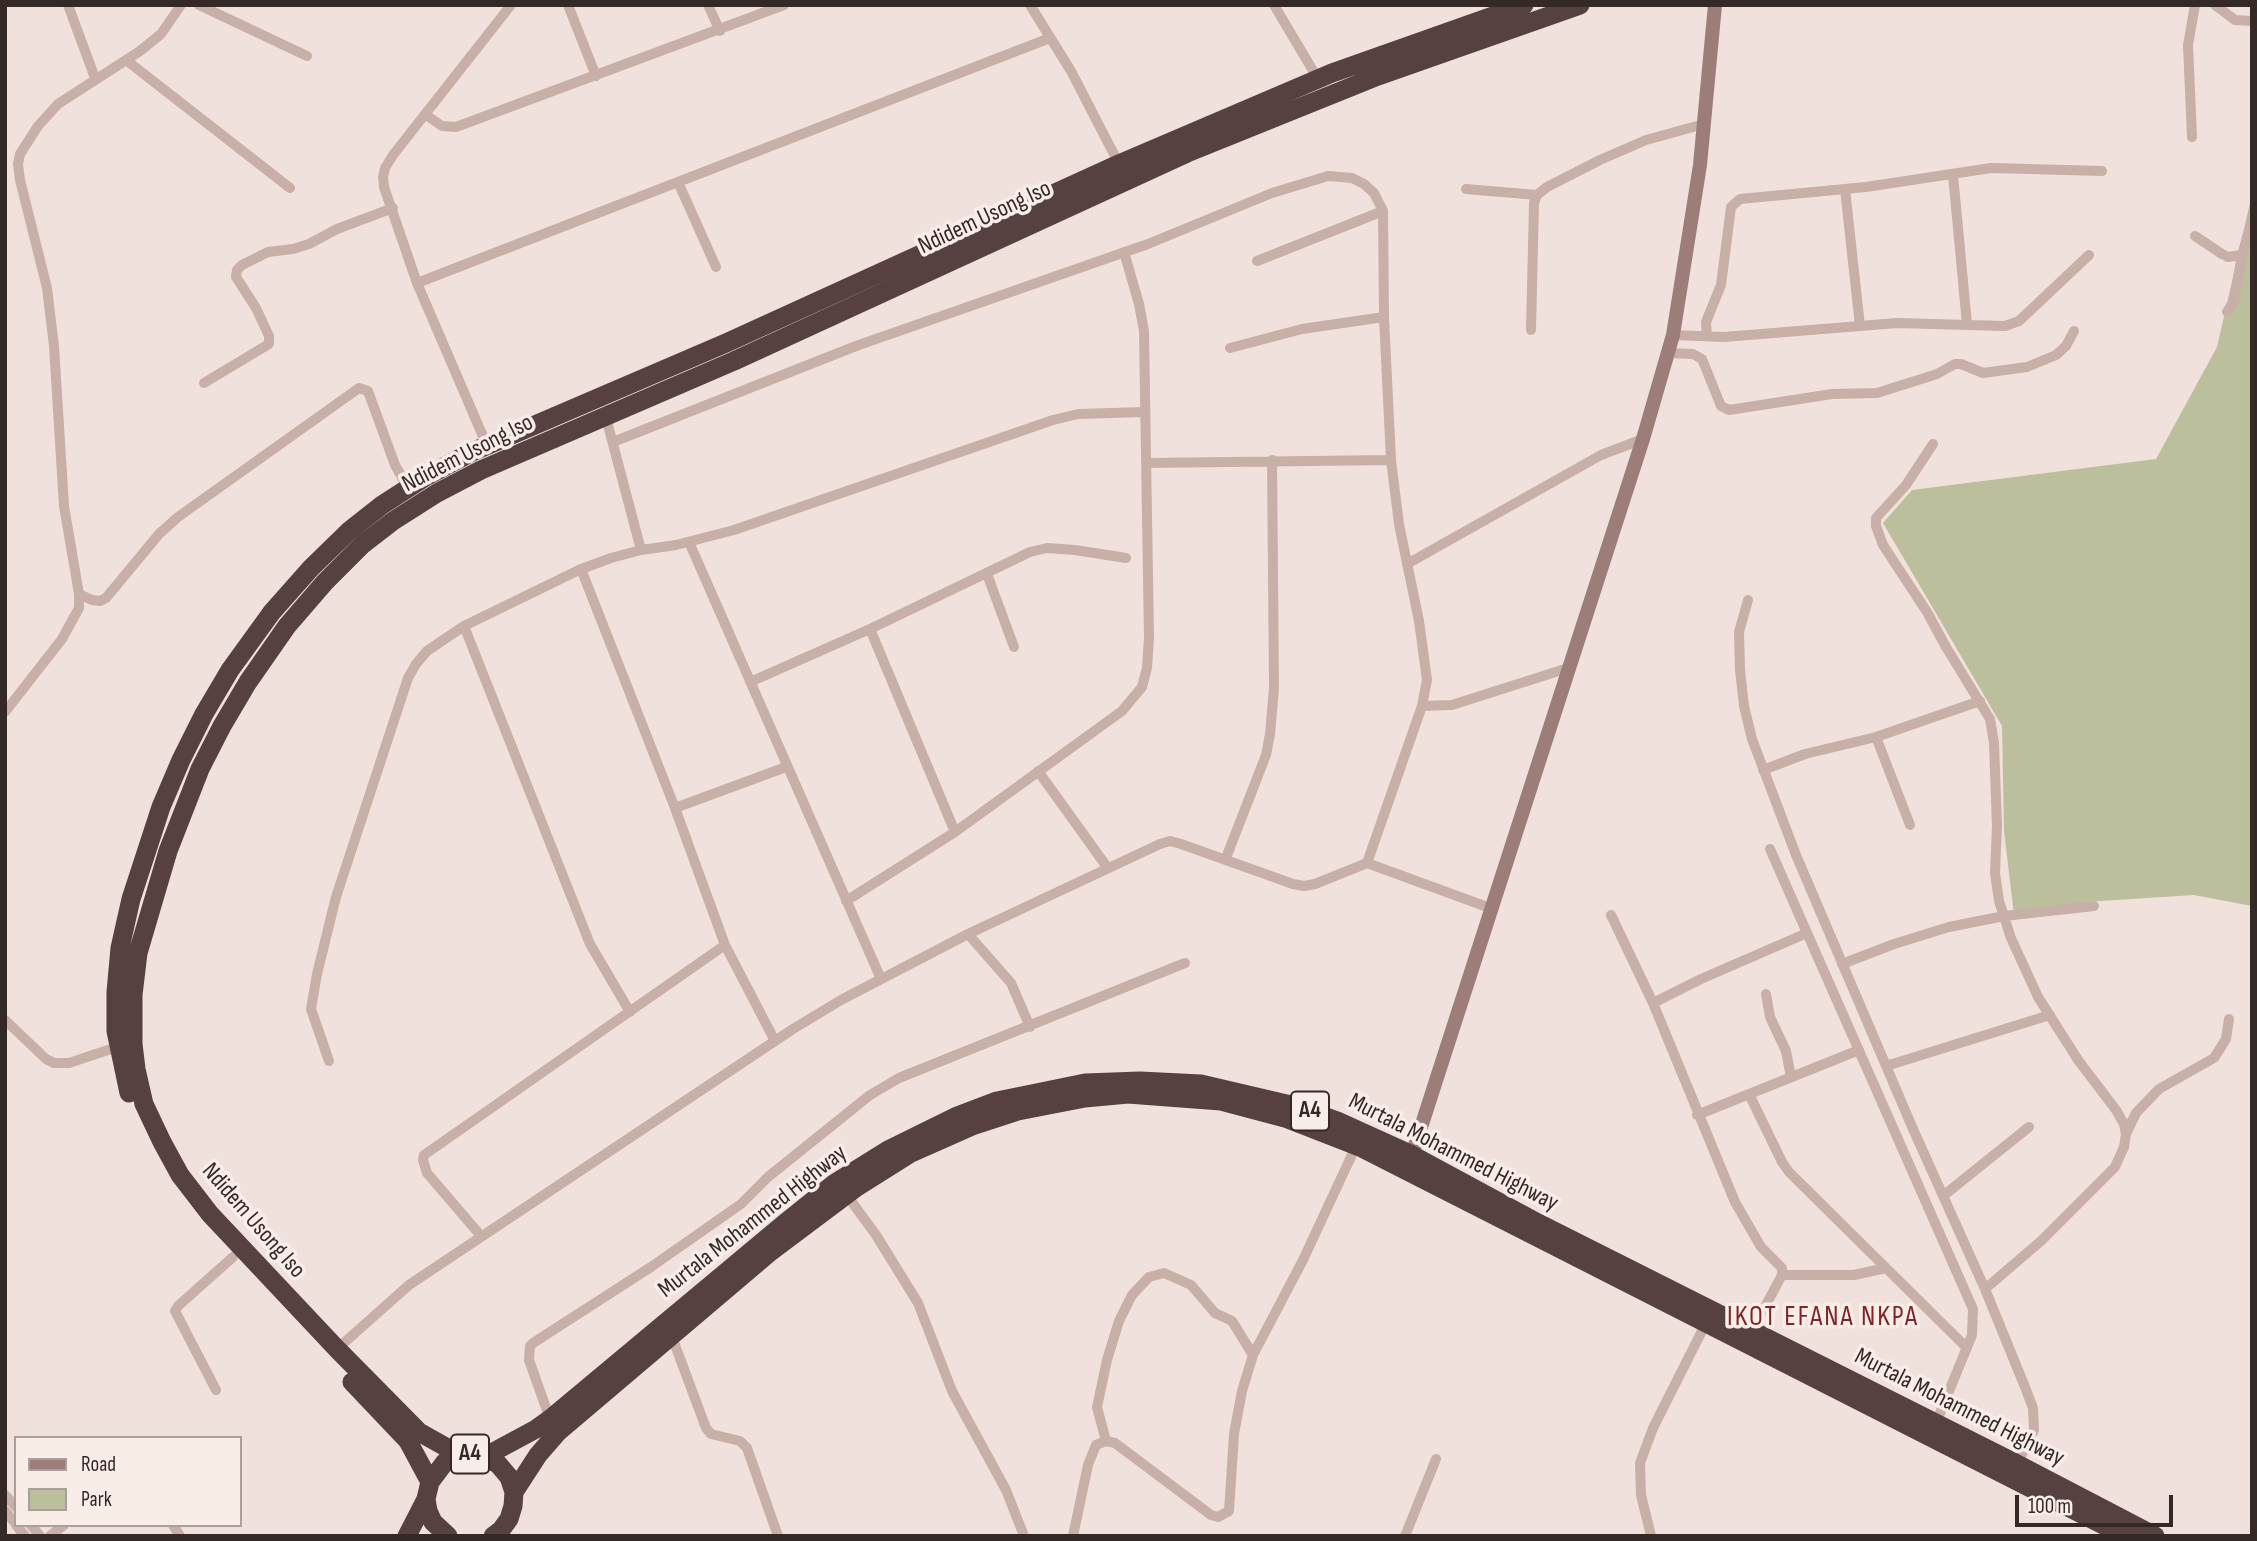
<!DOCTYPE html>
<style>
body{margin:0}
#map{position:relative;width:2257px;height:1541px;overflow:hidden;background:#f1e1dc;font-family:"Sofia Sans Condensed",sans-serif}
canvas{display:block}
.frame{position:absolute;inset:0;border:7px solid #352928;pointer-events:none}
.legend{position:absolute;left:14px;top:1436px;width:228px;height:91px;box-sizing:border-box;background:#f9ede8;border:2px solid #ab9f9b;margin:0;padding:9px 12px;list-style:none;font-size:21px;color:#352928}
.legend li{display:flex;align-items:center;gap:14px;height:35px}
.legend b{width:35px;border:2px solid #ab9f9b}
.scale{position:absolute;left:2015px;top:1495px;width:158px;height:32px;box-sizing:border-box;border:4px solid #352928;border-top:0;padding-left:9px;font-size:21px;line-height:24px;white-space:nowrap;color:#352928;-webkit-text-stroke:5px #f9ede8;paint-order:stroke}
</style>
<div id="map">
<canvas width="2257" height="1541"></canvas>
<div class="frame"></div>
<ul class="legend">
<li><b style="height:9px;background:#9c7d7a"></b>Road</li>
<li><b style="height:19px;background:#bcbf9c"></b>Park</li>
</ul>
<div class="scale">100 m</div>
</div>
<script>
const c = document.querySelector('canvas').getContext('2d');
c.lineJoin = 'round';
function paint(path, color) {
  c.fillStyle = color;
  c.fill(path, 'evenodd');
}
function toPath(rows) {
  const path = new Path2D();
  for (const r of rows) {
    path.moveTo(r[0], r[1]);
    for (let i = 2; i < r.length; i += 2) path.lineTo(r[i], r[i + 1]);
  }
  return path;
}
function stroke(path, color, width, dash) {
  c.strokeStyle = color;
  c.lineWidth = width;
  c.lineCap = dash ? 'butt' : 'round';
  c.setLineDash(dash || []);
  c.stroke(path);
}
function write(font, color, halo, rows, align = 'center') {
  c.font = font + ' "Sofia Sans Condensed",sans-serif';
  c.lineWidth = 7;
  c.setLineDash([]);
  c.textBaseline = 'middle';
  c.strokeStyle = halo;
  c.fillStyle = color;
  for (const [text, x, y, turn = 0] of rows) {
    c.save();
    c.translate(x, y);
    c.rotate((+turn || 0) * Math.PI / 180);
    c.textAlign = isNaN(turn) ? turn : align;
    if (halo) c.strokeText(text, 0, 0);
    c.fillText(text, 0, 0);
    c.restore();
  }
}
paint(toPath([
 [2252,194,2252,906,2194,895,2084,902,2014,915,2004,831,2002,726,1883,523,1912,490,2156,459,2217,347]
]), '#bcbf9c');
stroke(toPath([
 [68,5,95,78],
 [199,5,307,56],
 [568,5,596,76],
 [708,5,720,31],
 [1030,5,1071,71,1119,164],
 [1274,5,1318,79],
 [2215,5,2235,20,2252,21],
 [126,60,290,188],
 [426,115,442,126,456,127,784,5],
 [2192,137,2188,45,2195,5],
 [1953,175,1967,324],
 [678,182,716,267],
 [1466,189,1537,195],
 [1845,189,1860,326],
 [2195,236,2222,254,2228,257,2242,255],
 [1257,261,1383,211],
 [417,283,1050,38],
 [2227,312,2234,301,2242,255,2252,220],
 [1531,330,1534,203,1537,195,1547,187,1600,160,1646,140,1704,124],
 [1673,335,1724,337,1897,323,2005,326,2019,321,2089,255],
 [1707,336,1706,322,1721,285,1731,207,1740,199,1866,187,1991,168,2102,171],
 [1230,348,1302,329,1384,317],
 [1668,353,1693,354,1702,359,1721,406,1729,410,1832,394,1877,393,1937,374,1955,364,1961,364,1983,373,2027,367,2056,355,2066,346,2074,331],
 [204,383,269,344,269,336,256,308,236,277,237,270,242,265,268,252,293,249,309,244,337,229,393,208],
 [605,414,641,550],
 [613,442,856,346,1148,244,1272,193,1328,176,1352,178,1364,184,1374,193,1383,211,1384,317,1391,460,1399,524,1419,621,1427,680,1422,706,1367,863],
 [1933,444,1906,485,1876,518,1876,526,1883,545,1927,612,1946,647,1990,719,1994,743,1997,826,1995,873,1999,901,2011,938,2038,997,2078,1060,2116,1110,2124,1124,2126,1134,2124,1147,2115,1167,2041,1241,1985,1289],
 [488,448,417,283,384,187,383,177,385,168,393,155,511,5],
 [1147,463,1391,460],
 [689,542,881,979],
 [1407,564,1601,455,1643,439],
 [581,569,675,808,725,945,775,1041],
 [987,574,1014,647],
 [79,594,92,600,100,601,106,598,159,534,178,517,359,388,368,391,395,465,408,488],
 [1748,600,1739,632,1740,670,1744,706,1752,739,1796,855,1913,1129,1985,1289,2025,1387,2033,1408,2034,1430,2017,1464],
 [464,626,590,944,630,1012],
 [870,629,955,832],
 [750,682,870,629,1030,552,1047,548,1075,550,1126,558],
 [1422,706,1452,705,1568,668],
 [5,712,62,639,79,608,79,594,64,506,54,346,47,288,20,180,18,164,20,154,38,126,58,104,140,51,161,34,181,5],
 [1876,737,1910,825],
 [1763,770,1805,754,1876,737,1980,701],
 [1038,771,1107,867],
 [675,808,786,767],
 [1770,849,1973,1309,1972,1335,1936,1423],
 [1226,858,1266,755,1270,734,1274,688,1272,460],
 [846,901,955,832,1122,711,1142,687,1147,668,1149,638,1144,331,1139,304,1124,252],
 [1611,915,1653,1003,1735,1202,1761,1247,1782,1268,1782,1275,1752,1331],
 [968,934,1011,983,1030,1027],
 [1842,964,1894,944,1949,927,2004,916,2094,906],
 [1766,994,1770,1017,1786,1051,1791,1077],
 [1653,1003,1701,979,1807,933],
 [5,1020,46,1059,54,1063,69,1063,123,1045],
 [329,1061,311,1009,317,974,336,897,408,678,416,664,427,651,464,626,581,569,611,558,641,550,676,545,734,530,1053,420,1078,414,1144,412],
 [1886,1066,2050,1015],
 [1749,1094,1782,1162,1789,1172,1967,1348],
 [1697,1115,1859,1050],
 [2126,1134,2136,1113,2159,1089,2214,1058,2226,1039,2229,1019],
 [846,1194,876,1235,918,1303,952,1391,1006,1490,1024,1536],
 [1943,1196,2029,1127],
 [481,1236,427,1173,423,1160,424,1155,725,945],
 [1782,1275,1854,1275,1886,1268],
 [672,1337,706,1428,711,1434,740,1441,747,1448,778,1536],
 [337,1349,409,1285,793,1029,841,1000,968,934,1160,844,1170,841,1181,844,1293,884,1304,886,1315,884,1367,863,1490,908],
 [216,1390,175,1311,178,1306,233,1257],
 [550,1419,529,1360,530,1346,533,1343,651,1267,741,1204,768,1177,870,1095,899,1078,1185,963],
 [1106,1441,1097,1407,1107,1360,1119,1321,1132,1295,1149,1277,1164,1273,1191,1285,1215,1313,1232,1321,1253,1355],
 [5,1495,16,1507],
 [5,1511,16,1524],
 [16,1525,25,1536],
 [31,1525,40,1536],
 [173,1525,180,1536],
 [50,1536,64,1525],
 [1073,1536,1088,1465,1096,1445,1106,1441,1115,1443,1211,1515,1218,1517,1229,1511,1234,1434,1242,1391,1253,1355,1303,1260,1356,1146],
 [1405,1536,1436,1459],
 [1651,1536,1641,1495,1640,1463,1653,1428,1706,1323]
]), '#c8afa8', 10);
stroke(toPath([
 [1412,1155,1643,439,1673,335,1700,165,1715,5]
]), '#9c7d7a', 14);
stroke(toPath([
 [129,1093,116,1031,116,992,120,948,131,899,161,807,181,760,204,714,230,670,272,612,311,568,349,531,382,505,427,476,472,452,726,343,1119,164,1332,73,1524,5],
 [352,1382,408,1441,430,1482],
 [460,1455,419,1432,337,1349,210,1214,180,1175,162,1142,144,1104,136,1069,133,1044,133,995,138,953,168,851,200,769,222,726,248,682,287,626,325,582,362,545,393,521,437,493,481,470,734,361,1187,153,1378,76,1580,5],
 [484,1457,536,1429,550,1419,785,1223,835,1183,888,1150,955,1117,997,1101,1085,1083,1140,1081,1201,1084,1295,1106,1337,1121,1412,1155,1538,1223,2017,1464,2155,1536],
 [514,1492,538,1455,558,1432,769,1253,857,1187,911,1153,972,1126,1018,1111,1085,1098,1128,1094,1221,1101,1285,1118,1362,1148,2125,1536],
 [407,1536,426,1499],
 [448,1536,433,1522,428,1511,426,1499,430,1482,445,1462,460,1455,472,1454,484,1457,498,1464,509,1477,514,1492,513,1506,509,1519,501,1530,493,1536]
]), '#564140', 19);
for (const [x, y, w] of [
 [1310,1111,38],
 [470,1454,38]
]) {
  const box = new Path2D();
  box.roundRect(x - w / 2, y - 19.5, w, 39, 5);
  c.fillStyle = '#f9ede8';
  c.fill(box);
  stroke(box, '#352928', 2);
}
write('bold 23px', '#352928', null, [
 ["A4",1310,1111],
 ["A4",470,1454]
]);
write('24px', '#352928', '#f9ede8', [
 ["Ndidem Usong Iso",985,218,-25],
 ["Ndidem Usong Iso",468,454,-27],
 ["Murtala Mohammed Highway",1453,1153,27],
 ["Ndidem Usong Iso",253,1221,49],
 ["Murtala Mohammed Highway",753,1222,-38],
 ["Murtala Mohammed Highway",1959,1408,27]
]);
c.letterSpacing = '2px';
write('28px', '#802527', '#f9ede8', [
 ["IKOT EFANA NKPA",1823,1318]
]);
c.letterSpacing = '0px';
</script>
